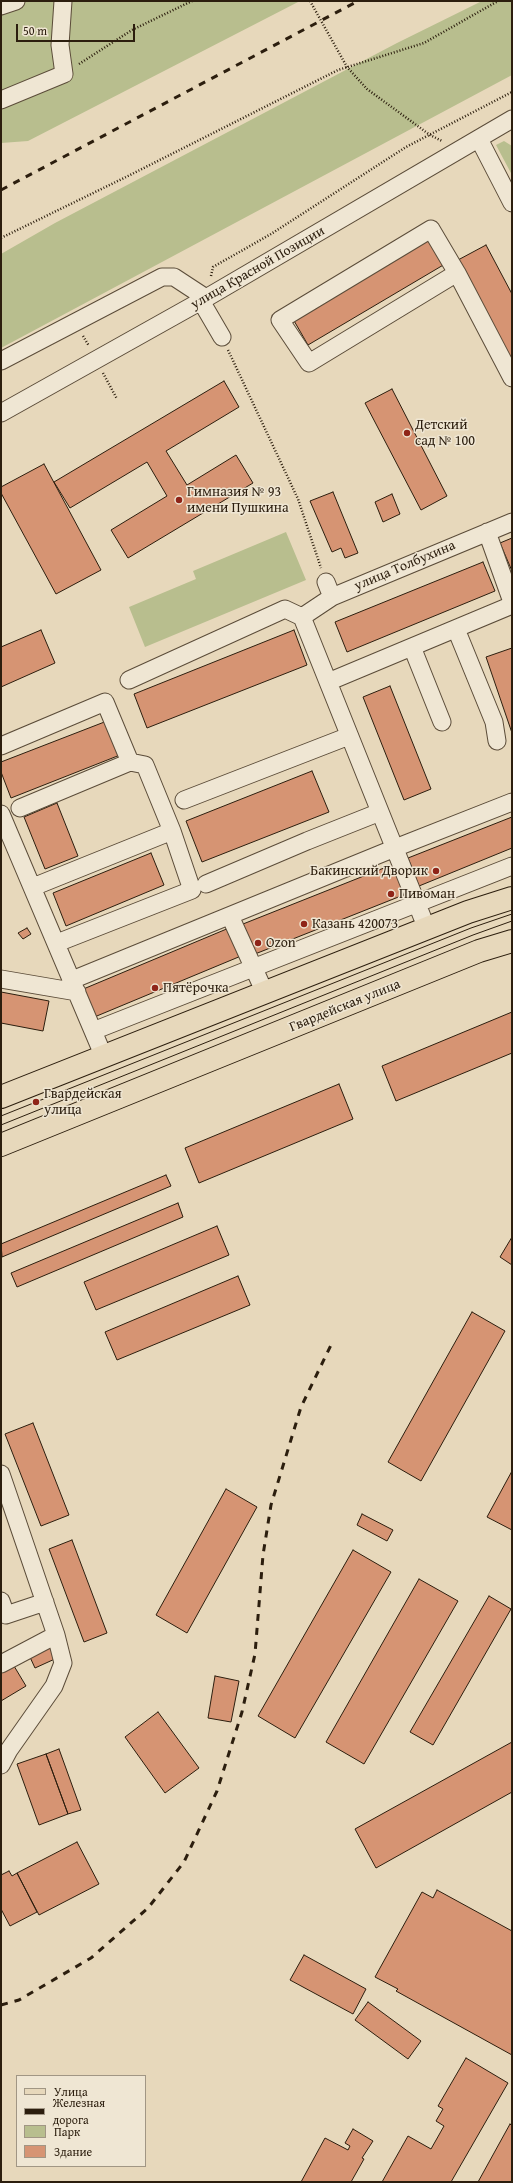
<!DOCTYPE html>
<meta charset="utf-8">
<style>
body{margin:0}
#map{position:relative;width:513px;height:2183px;overflow:hidden;background:#e7d8bb;font-family:"Gentium Book Plus",serif}
canvas{display:block}
.frame{position:absolute;inset:0;border:2px solid #2c1e0e;pointer-events:none}
.legend{position:absolute;left:16px;top:2075px;width:130px;height:92px;box-sizing:border-box;background:#efe6d3;border:1px solid #a19684;margin:0;padding:5px 7px;list-style:none;font-size:12px;color:#2c1e0e}
.legend li{display:flex;align-items:center;gap:8px;height:20px}
.legend b{width:20px;border:1px solid #a19684}
.scale{position:absolute;left:16px;top:24px;width:119px;height:18px;box-sizing:border-box;border:2px solid #2c1e0e;border-top:0;padding-left:5px;font-size:12px;line-height:14px;white-space:nowrap;color:#2c1e0e;-webkit-text-stroke:3px #efe6d3;paint-order:stroke}
</style>
<div id="map">
<canvas width="513" height="2183"></canvas>
<div class="frame"></div>
<ul class="legend">
<li><b style="height:5px;background:#e7d8bb"></b>Улица</li>
<li><b style="height:5px;background:#2c1e0e"></b>Железная дорога</li>
<li><b style="height:11px;background:#b8be8e"></b>Парк</li>
<li><b style="height:11px;background:#d69473"></b>Здание</li>
</ul>
<div class="scale">50 m</div>
</div>
<script>
const c = document.querySelector('canvas').getContext('2d');
c.lineJoin = 'round';
function paint(path, color) {
  c.fillStyle = color;
  c.fill(path, 'evenodd');
}
function toPath(rows) {
  const path = new Path2D();
  for (const r of rows) {
    path.moveTo(r[0], r[1]);
    for (let i = 2; i < r.length; i += 2) path.lineTo(r[i], r[i + 1]);
  }
  return path;
}
function stroke(path, color, width, dash) {
  c.strokeStyle = color;
  c.lineWidth = width;
  c.lineCap = dash ? 'butt' : 'round';
  c.setLineDash(dash || []);
  c.stroke(path);
}
function write(font, color, halo, rows, align = 'center') {
  c.font = font + ' "Gentium Book Plus",serif';
  c.lineWidth = 3;
  c.setLineDash([]);
  c.textBaseline = 'middle';
  c.strokeStyle = halo;
  c.fillStyle = color;
  for (const [text, x, y, turn = 0] of rows) {
    c.save();
    c.translate(x, y);
    c.rotate((+turn || 0) * Math.PI / 180);
    c.textAlign = isNaN(turn) ? turn : align;
    if (halo) c.strokeText(text, 0, 0);
    c.fillText(text, 0, 0);
    c.restore();
  }
}
paint(toPath([
 [1,1,300,1,28,141,1,143],
 [482,1,512,1,512,75,1,348,1,254,55,223,397,43],
 [504,141,512,146,512,175,496,145],
 [286,532,306,580,145,647,129,607,196,579,193,571]
]), '#b8be8e');
const building = toPath([
 [431,239,445,264,308,345,293,319,431,239],
 [486,245,512,294,512,362,458,260,486,245],
 [224,381,239,407,166,451,187,485,236,455,253,483,128,558,111,530,167,496,147,462,70,508,54,482,224,381],
 [392,389,447,496,421,510,365,403,392,389],
 [44,464,101,570,56,594,1,493,1,487,44,464],
 [333,492,358,553,345,558,341,548,332,552,310,501,333,492],
 [392,494,400,514,383,522,375,502,392,494],
 [512,538,512,571,500,543,512,538],
 [483,562,495,591,347,652,335,622,483,562],
 [41,630,55,663,1,687,1,647,41,630],
 [294,630,307,665,147,728,134,694,294,630],
 [512,648,512,733,486,657,512,648],
 [390,686,431,789,404,800,363,697,390,686],
 [107,721,120,755,11,798,1,772,1,762,107,721],
 [312,771,329,812,202,862,186,821,312,771],
 [57,803,78,856,45,869,24,817,57,803],
 [512,817,512,848,419,886,408,858,512,817],
 [151,853,164,885,66,926,53,893,151,853],
 [394,864,406,894,255,954,243,924,394,864],
 [27,928,31,934,23,939,18,933,27,928],
 [229,928,241,956,92,1018,81,990,229,928],
 [1,992,49,1001,43,1031,1,1023,1,992],
 [512,1012,512,1053,396,1101,382,1066,512,1012],
 [339,1084,353,1119,199,1183,185,1148,339,1084],
 [166,1175,171,1186,2,1257,1,1244,166,1175],
 [178,1203,183,1217,17,1287,11,1273,178,1203],
 [217,1226,229,1255,96,1310,84,1282,217,1226],
 [512,1237,512,1265,500,1257,512,1237],
 [238,1276,250,1305,117,1360,105,1332,238,1276],
 [472,1312,505,1331,421,1481,388,1462,472,1312],
 [33,1423,69,1515,41,1526,5,1434,33,1423],
 [512,1471,512,1530,487,1517,512,1471],
 [226,1489,257,1507,187,1633,156,1615,226,1489],
 [362,1514,393,1530,387,1541,357,1525,362,1514],
 [72,1540,107,1633,84,1642,49,1549,72,1540],
 [353,1550,391,1572,295,1738,258,1716,353,1550],
 [419,1579,458,1601,364,1764,326,1742,419,1579],
 [489,1596,511,1609,433,1745,410,1732,489,1596],
 [51,1645,57,1658,35,1668,29,1655,51,1645],
 [14,1666,26,1686,1,1701,1,1673,14,1666],
 [215,1676,239,1681,231,1722,208,1718,215,1676],
 [158,1712,199,1768,165,1793,125,1737,158,1712],
 [512,1742,512,1792,376,1868,355,1829,512,1742],
 [59,1749,81,1810,68,1814,46,1754,59,1749],
 [46,1754,68,1814,39,1825,17,1764,46,1754],
 [77,1842,99,1884,39,1915,17,1873,77,1842],
 [9,1871,12,1876,17,1873,37,1912,10,1926,1,1909,1,1875,9,1871],
 [437,1890,512,1931,512,2055,396,1991,398,1989,375,1977,422,1892,433,1898,437,1890],
 [304,1955,366,1989,353,2014,290,1980,304,1955],
 [368,2002,421,2041,408,2059,355,2020,368,2002],
 [466,2058,508,2083,451,2182,382,2182,408,2136,431,2149,444,2126,436,2121,443,2109,438,2106,466,2058],
 [510,2124,512,2126,512,2182,478,2182,510,2124],
 [353,2129,373,2141,362,2158,364,2159,351,2182,301,2182,325,2138,348,2150,350,2146,345,2143,353,2129]
]);
paint(building, '#d69473');
stroke(building, '#2c1e0e', 1);
const minor = toPath([
 [1,6,16,1],
 [1,100,64,74,60,45,63,1],
 [479,139,512,203],
 [457,273,309,363,280,320,431,229,457,273,512,378],
 [201,301,222,337],
 [1,361,162,277,174,277,206,298],
 [1,413,201,301,512,119],
 [487,532,512,602],
 [326,582,332,597],
 [302,617,332,597,512,522],
 [456,629,494,722,497,741],
 [412,647,442,722],
 [129,680,285,609,302,617,427,929],
 [328,682,512,605],
 [1,746,105,702,130,762,20,808],
 [184,800,349,736],
 [1,814,104,1057],
 [206,884,307,841,380,812],
 [33,887,172,831,145,765,130,762],
 [230,916,265,993],
 [57,943,192,890,172,831],
 [1,979,77,992],
 [72,980,395,848,512,802],
 [93,1031,512,866],
 [1,1474,56,1635,1,1664],
 [1,1601,6,1615,45,1602],
 [1,1765,9,1750,54,1686,63,1663,56,1635]
]);
const major = toPath([
 [1,1097,468,912,512,898],
 [1,1145,479,951,512,941]
]);
stroke(minor, '#5b4c39', 19);
stroke(major, '#2c1e0e', 24);
stroke(toPath([
 [310,1,347,67,367,89,430,135,442,141],
 [79,64,132,30,192,1],
 [1,238,128,176,338,70,424,43,498,1],
 [211,276,213,267,271,234,406,147,512,92],
 [83,336,89,346],
 [228,350,298,499,321,568],
 [103,373,117,399]
]), '#2c1e0e', 2.5, [1, 2]);
stroke(minor, '#efe6d3', 17);
stroke(major, '#e7d8bb', 22);
stroke(toPath([
 [1,1116,471,928,512,914],
 [1,1125,473,935,512,921]
]), '#2c1e0e', 1);
stroke(toPath([
 [1,190,358,1],
 [1,2005,19,2000,91,1958,148,1908,184,1862,217,1791,242,1712,255,1654,263,1555,271,1505,301,1407,331,1345]
]), '#2c1e0e', 3, [7, 7]);
for (const [x, y, r, color] of [
 [407,433,4,"#8f2418"],
 [179,500,4,"#8f2418"],
 [436,871,4,"#8f2418"],
 [391,894,4,"#8f2418"],
 [304,924,4,"#8f2418"],
 [258,943,4,"#8f2418"],
 [155,988,4,"#8f2418"],
 [36,1102,4,"#8f2418"]
]) {
  const dot = new Path2D();
  dot.arc(x, y, r, 0, 2 * Math.PI);
  c.fillStyle = color;
  c.fill(dot);
  stroke(dot, '#efe6d3', 1.5);
}
write('14px', '#2c1e0e', '#efe6d3', [
 ["улица Красной Позиции",258,268,-30],
 ["улица Толбухина",405,566,-23],
 ["Гвардейская улица",345,1006,-22]
]);
write('14px', '#2c1e0e', '#efe6d3', [
 ["Детский",415,425],
 ["сад № 100",415,441],
 ["Гимназия № 93",187,492],
 ["имени Пушкина",187,508],
 ["Бакинский Дворик",428,871,"right"],
 ["Пивоман",399,894],
 ["Казань 420073",312,924],
 ["Ozon",266,943],
 ["Пятёрочка",163,988],
 ["Гвардейская",44,1094],
 ["улица",44,1110]
], 'left');
</script>
